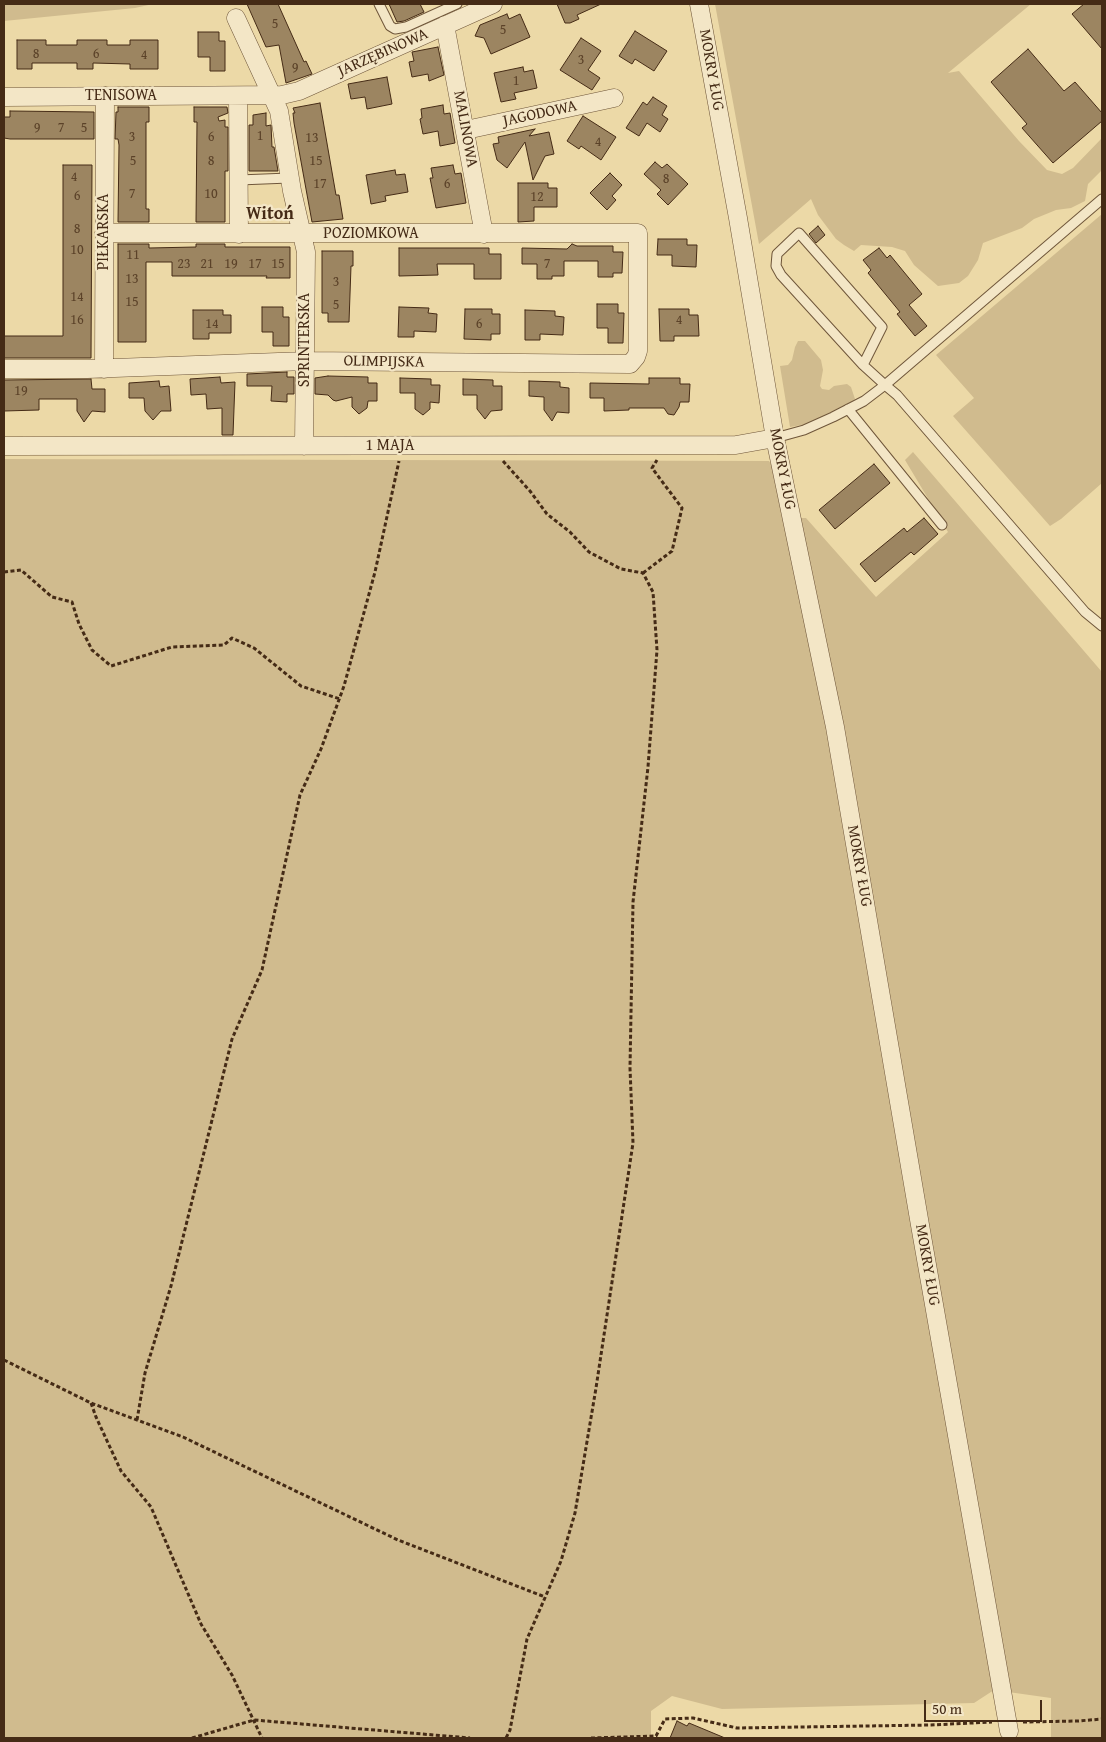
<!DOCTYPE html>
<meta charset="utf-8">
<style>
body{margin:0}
#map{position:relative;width:1106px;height:1742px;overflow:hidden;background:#ecd9a7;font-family:"Gentium Book Plus",serif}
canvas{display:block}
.frame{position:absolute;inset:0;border:5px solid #452b16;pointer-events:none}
.scale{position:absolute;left:924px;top:1700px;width:118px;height:22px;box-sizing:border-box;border:2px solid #452b16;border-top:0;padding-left:6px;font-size:15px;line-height:18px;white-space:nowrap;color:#452b16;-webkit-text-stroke:4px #f3e6c6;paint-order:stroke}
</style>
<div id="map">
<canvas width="1106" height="1742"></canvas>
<div class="frame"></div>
<div class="scale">50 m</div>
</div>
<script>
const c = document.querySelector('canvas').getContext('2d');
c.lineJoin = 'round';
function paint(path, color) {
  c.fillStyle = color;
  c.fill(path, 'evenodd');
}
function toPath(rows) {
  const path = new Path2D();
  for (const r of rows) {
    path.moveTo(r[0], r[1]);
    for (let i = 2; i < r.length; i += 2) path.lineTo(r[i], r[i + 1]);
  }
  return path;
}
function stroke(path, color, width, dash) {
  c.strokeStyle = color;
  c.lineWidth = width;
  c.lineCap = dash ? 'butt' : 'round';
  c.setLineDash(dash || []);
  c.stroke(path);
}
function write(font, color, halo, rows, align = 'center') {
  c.font = font + ' "Gentium Book Plus",serif';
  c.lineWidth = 4.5;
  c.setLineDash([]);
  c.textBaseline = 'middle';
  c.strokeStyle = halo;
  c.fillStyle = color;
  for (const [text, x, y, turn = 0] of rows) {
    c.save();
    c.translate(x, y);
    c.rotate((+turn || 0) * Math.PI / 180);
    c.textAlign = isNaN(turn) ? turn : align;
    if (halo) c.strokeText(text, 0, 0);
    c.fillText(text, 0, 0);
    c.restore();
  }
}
paint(toPath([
 [4,4,153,4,135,8,4,21],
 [715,4,1031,4,948,73,959,71,1019,141,1047,170,1062,174,1073,168,1102,138,1102,170,1088,184,1085,201,1071,208,1056,210,1034,219,1022,228,983,243,978,260,968,276,959,283,938,286,914,265,905,251,892,247,861,245,854,251,844,245,836,239,818,215,811,199,759,244],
 [1102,214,1102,483,1061,519,1050,526,953,416,974,398,936,355],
 [798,341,805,341,821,360,823,370,820,386,822,389,829,390,834,386,847,384,851,387,855,399,848,406,807,424,790,427,780,366,788,365,792,360,795,347],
 [913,452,1102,672,1102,1738,1051,1738,1051,1698,994,1690,974,1703,722,1709,672,1696,651,1711,651,1738,4,1738,4,459,769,461,776,472,782,518,806,518,876,597,948,532,905,460]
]), '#d0bb8e');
const building = toPath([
 [247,4,278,4,304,62,306,61,312,74,286,83,279,45,266,47,247,4],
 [389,4,420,4,424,12,404,21,397,22,389,4],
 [557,4,601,4,577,15,579,19,570,23,565,23,557,4],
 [1084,4,1102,4,1102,49,1072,14,1084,4],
 [507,14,509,19,520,14,530,37,491,54,484,38,475,36,480,25,507,14],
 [635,31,667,51,654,71,635,59,632,64,619,56,635,31],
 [198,32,219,32,219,41,225,41,225,71,210,71,210,57,198,57,198,32],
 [581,38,601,51,588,70,600,78,592,90,560,70,581,38],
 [17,40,46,40,46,45,77,45,77,40,107,40,107,45,130,45,130,40,158,40,158,69,130,69,130,64,93,63,93,69,77,69,77,63,32,63,32,69,17,69,17,40],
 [438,47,444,75,429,81,428,74,412,77,409,62,414,61,412,52,438,47],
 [1028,49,1064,91,1075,82,1102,113,1102,121,1053,163,1022,128,1027,124,991,82,1028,49],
 [523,67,524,72,533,70,537,88,514,93,516,99,501,102,494,73,523,67],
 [387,77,392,104,367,109,365,97,351,99,348,84,387,77],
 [653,97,667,106,662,115,668,119,660,132,647,123,639,136,626,128,643,102,647,105,653,97],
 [320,103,336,195,339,195,343,219,312,222,294,123,293,113,295,113,293,108,320,103],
 [443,105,444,114,450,113,455,143,440,146,438,131,423,134,420,119,422,118,421,109,443,105],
 [118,107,149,107,149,122,146,122,146,209,149,209,149,222,118,222,119,145,118,139,115,139,116,112,118,112,118,107],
 [194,107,227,107,228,113,218,117,219,121,225,120,225,127,228,127,228,171,225,171,225,222,196,222,197,122,194,122,194,107],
 [10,111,94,112,94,139,10,139,4,138,4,117,10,117,10,111],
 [266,113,266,126,271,125,272,147,274,147,278,171,249,171,249,125,253,125,253,115,266,113],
 [583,116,616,137,601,160,581,146,579,149,567,141,583,116],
 [535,129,529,136,549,132,554,154,545,156,533,180,525,142,507,168,497,160,493,144,499,143,498,137,535,129],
 [655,162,662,168,667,164,688,184,668,205,657,194,661,190,644,174,655,162],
 [63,165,92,165,91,358,4,358,4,336,63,336,63,165],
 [453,165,455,174,461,173,466,203,436,208,430,178,433,178,431,168,453,165],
 [395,170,396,175,405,174,408,192,385,196,386,201,371,204,366,175,395,170],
 [610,173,622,185,612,196,616,200,607,210,590,193,610,173],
 [518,183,548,183,548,188,557,188,557,207,534,207,534,221,518,222,518,183],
 [818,226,825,235,816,243,809,234,818,226],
 [658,239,687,239,687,245,697,245,696,267,672,266,672,255,657,255,658,239],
 [118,244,149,244,149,248,196,247,196,244,225,244,225,247,290,247,290,278,266,278,267,276,172,276,172,262,146,262,146,342,118,342,118,244],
 [572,244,577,246,613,246,613,252,623,252,622,273,613,273,613,277,598,277,598,261,564,261,564,276,552,276,552,279,537,279,537,264,522,264,522,248,567,249,572,244],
 [399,248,489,248,489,254,501,254,501,279,474,279,474,264,437,264,438,275,399,276,399,248],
 [879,248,887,258,890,255,922,294,909,305,927,326,915,336,897,314,900,312,868,273,871,270,863,260,879,248],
 [322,251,353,251,353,266,351,266,349,322,328,322,328,313,322,313,322,251],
 [597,304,618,304,618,313,624,313,623,343,608,343,608,328,597,328,597,304],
 [262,307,283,307,283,317,289,317,289,346,273,346,273,332,262,332,262,307],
 [399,307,429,308,428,313,437,314,436,332,414,331,414,337,398,337,399,307],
 [465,309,492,309,492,314,500,314,500,334,491,334,491,340,464,339,465,309],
 [659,309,689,309,689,315,698,315,699,336,674,336,674,341,660,341,659,309],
 [193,310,223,310,223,315,231,315,231,333,209,333,209,339,193,339,193,310],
 [525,310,555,311,555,316,564,317,563,335,540,334,540,340,525,340,525,310],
 [287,372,287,377,294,377,294,394,287,394,287,402,271,401,272,386,247,386,247,374,287,372],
 [328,376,368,377,368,383,377,383,377,401,368,401,367,408,359,414,352,407,352,397,336,401,333,400,328,395,315,394,315,378,328,376],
 [220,377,221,383,235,382,233,435,222,435,222,408,207,409,206,394,191,395,190,379,220,377],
 [400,378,431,379,431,385,440,385,439,403,430,402,430,409,423,415,415,409,415,393,400,393,400,378],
 [649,378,680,378,680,384,690,384,689,402,680,402,679,407,674,415,668,414,664,408,629,408,629,410,604,411,604,398,590,398,590,383,649,384,649,378],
 [91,379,92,389,105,389,105,412,92,411,84,422,77,411,77,399,39,399,39,410,4,411,4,380,91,379],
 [463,379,493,380,493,386,502,386,502,410,491,411,485,419,477,409,477,395,463,395,463,379],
 [159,381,160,387,169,386,171,411,161,411,153,420,145,411,144,398,129,398,129,383,159,381],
 [529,381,560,382,560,387,569,388,569,413,557,412,552,421,544,410,544,397,529,396,529,381],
 [874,464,890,483,835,529,819,510,874,464],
 [924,518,938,534,914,555,911,552,875,582,860,564,904,528,907,532,924,518],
 [677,1721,687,1726,689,1723,725,1738,670,1738,677,1721]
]);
paint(building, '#9c8561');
stroke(building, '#452b16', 1);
const lane = toPath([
 [379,4,390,26,395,29,406,27,457,4],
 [239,180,289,178],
 [863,365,882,327,799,233,777,254,776,266,781,275,863,365,885,385,1102,199],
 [848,409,942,525],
 [775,438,804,430,833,417,864,401,885,385,897,395,1085,612,1102,626]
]);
const street = toPath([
 [699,4,738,218,775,438,835,727,920,1225,1009,1731],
 [236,18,279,111,292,191,306,252,304,446],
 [445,25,484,234],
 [238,96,239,234],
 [4,97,282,95,299,91,493,4],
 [466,130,614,98],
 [4,369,87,369,306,361,630,364,636,357,638,351,638,233,104,233],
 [104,369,105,96],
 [4,446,736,445,775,438]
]);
stroke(lane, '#6f563a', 11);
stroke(street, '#6f563a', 19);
stroke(toPath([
 [503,461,530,491,547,514,570,532,589,552,621,569,643,573,653,592,657,650,648,767,633,902,630,1068,633,1143,596,1388,575,1513,561,1561,527,1639,510,1730,506,1738],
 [4,572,21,570,52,597,72,602,79,624,92,650,111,666,172,647,224,645,232,638,254,648,301,686,340,699],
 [643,573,672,551,682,508,652,468,657,460],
 [4,1360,91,1403,183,1437,398,1540,545,1597],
 [91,1403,96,1417,121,1471,151,1507,201,1624,232,1675,262,1738],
 [137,1420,145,1373,171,1286,232,1039,262,970,300,795,321,749,344,686,375,572,399,461],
 [1023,1722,1078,1721,1102,1719],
 [192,1738,254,1720,470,1738],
 [591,1738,656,1736,665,1719,693,1718,737,1728,931,1725,992,1722]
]), '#452b16', 3, [4, 2.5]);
stroke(lane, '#f3e6c6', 9);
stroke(street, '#f3e6c6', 18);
write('14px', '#5b4229', null, [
 ["5",275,24],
 ["5",503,30],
 ["8",36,54],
 ["6",96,54],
 ["4",144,55],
 ["3",581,60],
 ["9",295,68],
 ["1",516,81],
 ["9",37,128],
 ["7",61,128],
 ["5",84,128],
 ["1",260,136],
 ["3",132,137],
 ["6",211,137],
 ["13",312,138],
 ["4",598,142],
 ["5",133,161],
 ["8",211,161],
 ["15",316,161],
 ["4",74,177],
 ["8",666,179],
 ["17",320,184],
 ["6",447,184],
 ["7",132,194],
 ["10",211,194],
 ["6",77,196],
 ["12",537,197],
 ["8",77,229],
 ["10",77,250],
 ["11",133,255],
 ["23",184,264],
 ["21",207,264],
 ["19",231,264],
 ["17",255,264],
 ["15",278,264],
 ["7",547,264],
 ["13",132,279],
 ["3",336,282],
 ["14",77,297],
 ["15",132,302],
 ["5",336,305],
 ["16",77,320],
 ["4",679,320],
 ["14",212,324],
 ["6",479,324],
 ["19",21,391]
]);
write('16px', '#452b16', '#f3e6c6', [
 ["JARZĘBINOWA",383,53,-24],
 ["MOKRY ŁUG",711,70,80],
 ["TENISOWA",121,96],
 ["JAGODOWA",540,114,-12],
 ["MALINOWA",465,129,80],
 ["PIŁKARSKA",104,232,-90],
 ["POZIOMKOWA",371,234],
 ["SPRINTERSKA",305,340,-90],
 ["OLIMPIJSKA",384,362,1],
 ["1 MAJA",390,446],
 ["MOKRY ŁUG",782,469,79],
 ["MOKRY ŁUG",859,866,80],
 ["MOKRY ŁUG",927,1265,80]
]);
write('bold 18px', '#452b16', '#f3e6c6', [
 ["Witoń",270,214]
]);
</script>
